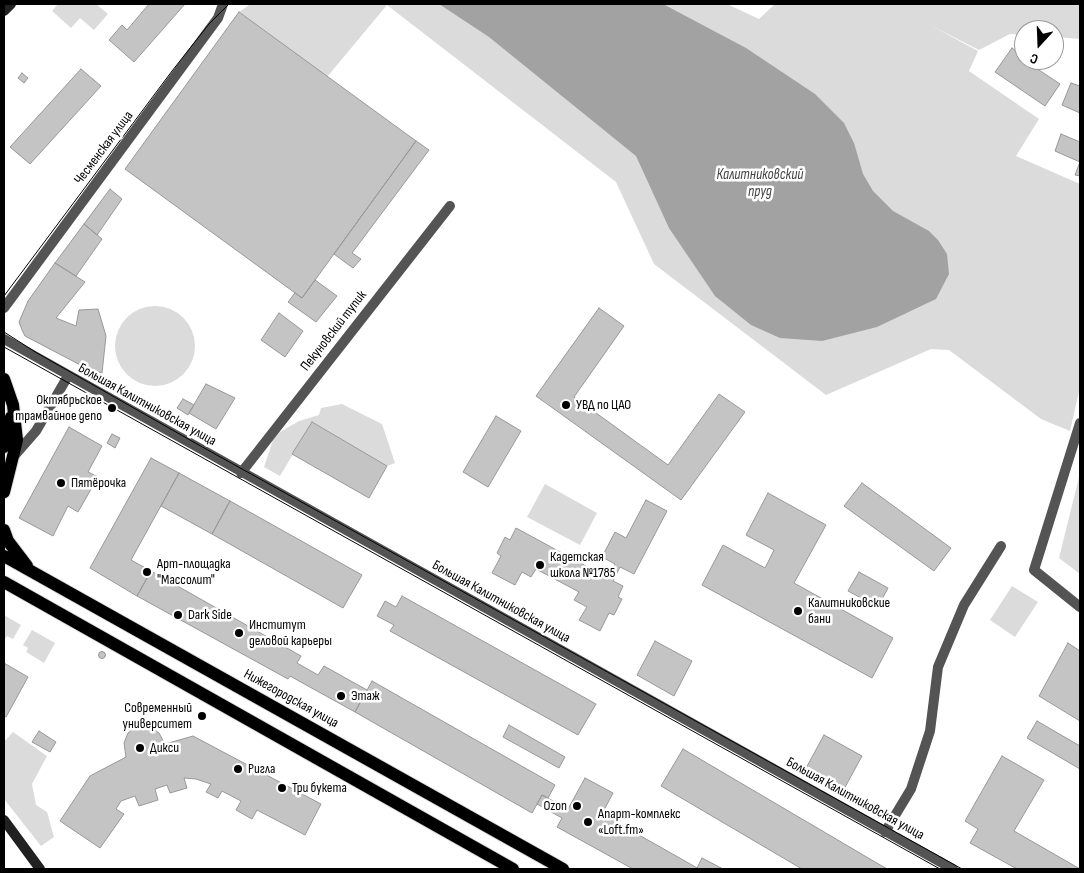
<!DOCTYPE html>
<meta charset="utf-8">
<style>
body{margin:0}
#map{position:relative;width:1084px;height:873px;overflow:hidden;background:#fff;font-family:"Sofia Sans Condensed",sans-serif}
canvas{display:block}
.frame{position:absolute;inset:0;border:5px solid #000;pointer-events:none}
.north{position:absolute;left:1014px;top:20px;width:50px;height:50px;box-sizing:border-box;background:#fff;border:1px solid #999;border-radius:50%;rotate:200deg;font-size:14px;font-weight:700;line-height:20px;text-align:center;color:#000}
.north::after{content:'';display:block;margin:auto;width:18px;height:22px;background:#000;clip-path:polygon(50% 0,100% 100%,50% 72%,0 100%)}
</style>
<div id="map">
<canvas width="1084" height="873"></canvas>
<div class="frame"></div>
<div class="north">С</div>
</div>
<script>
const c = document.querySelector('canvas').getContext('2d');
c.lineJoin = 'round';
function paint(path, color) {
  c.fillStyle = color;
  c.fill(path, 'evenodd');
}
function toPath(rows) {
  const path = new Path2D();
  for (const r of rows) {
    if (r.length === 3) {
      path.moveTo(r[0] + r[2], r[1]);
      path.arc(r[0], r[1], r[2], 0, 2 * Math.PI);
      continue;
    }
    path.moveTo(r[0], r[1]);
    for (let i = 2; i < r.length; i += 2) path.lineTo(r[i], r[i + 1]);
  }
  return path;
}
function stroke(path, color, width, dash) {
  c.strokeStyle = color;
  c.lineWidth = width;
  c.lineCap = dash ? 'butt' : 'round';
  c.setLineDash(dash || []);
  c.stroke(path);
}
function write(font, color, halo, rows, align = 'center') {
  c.font = font + ' "Sofia Sans Condensed",sans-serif';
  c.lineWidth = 5;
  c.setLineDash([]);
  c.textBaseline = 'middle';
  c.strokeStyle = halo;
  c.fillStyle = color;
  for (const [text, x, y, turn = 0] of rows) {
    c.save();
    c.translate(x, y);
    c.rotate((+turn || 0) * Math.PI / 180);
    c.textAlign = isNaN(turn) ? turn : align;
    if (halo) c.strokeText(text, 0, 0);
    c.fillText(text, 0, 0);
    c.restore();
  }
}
paint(toPath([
 [58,4,96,4,108,14,94,30,80,18,71,28,52,11],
 [254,4,727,4,759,19,775,4,1080,4,1080,39,1054,37,1054,30,1024,30,1024,35,1010,34,979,50,930,25,978,51,969,71,1039,119,1016,156,1080,184,1080,387,1070,431,1041,419,949,350,931,349,826,395,654,264,616,182,387,5,327,77,239,12,249,5],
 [155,346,40],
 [342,404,382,424,395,463,387,466,312,422,280,476,264,467,273,440,280,432,299,421,319,415,321,408],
 [1080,473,1080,574,1059,558],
 [545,484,597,513,580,545,527,517],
 [1012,586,1038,602,1015,637,990,620],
 [4,615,21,625,13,639,7,636,4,640],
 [32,630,55,643,44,663,26,652,28,648,23,645],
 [13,732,47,756,32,784,36,805,47,812,54,837,41,846,4,799,4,742]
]), '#dbdbdb');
paint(toPath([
 [439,4,663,4,746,48,815,94,844,123,854,143,863,174,873,191,893,211,929,231,938,240,947,254,949,274,936,299,877,327,822,341,780,338,751,325,715,296,669,228,636,156,489,37]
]), '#a2a2a2');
const building = toPath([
 [149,4,185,4,134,62,109,40,122,25,127,30,149,4],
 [239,12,416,141,302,298,125,169,239,12],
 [1012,48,1024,57,1024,60,1060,84,1045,106,995,72,1012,48],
 [81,69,101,86,30,164,10,147,81,69],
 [22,73,28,78,24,83,18,78,22,73],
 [1071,83,1080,86,1080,113,1062,105,1071,83],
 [1061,134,1080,142,1080,176,1075,175,1080,162,1055,151,1061,134],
 [416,141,429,150,352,253,361,259,353,268,334,254,416,141],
 [110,189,122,199,97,235,84,224,110,189],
 [84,224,102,239,76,276,55,263,84,224],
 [55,263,85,282,56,318,76,326,79,310,98,309,106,336,102,373,88,369,25,336,22,330,19,322,28,301,55,263],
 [315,280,337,296,316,322,288,302,295,293,302,298,315,280],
 [599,308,624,326,574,397,668,465,719,394,745,412,681,500,536,396,599,308],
 [279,313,303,331,285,357,261,340,279,313],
 [206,384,235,398,216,429,189,413,206,384],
 [183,399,194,405,188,415,177,408,183,399],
 [496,416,521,431,488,487,463,472,496,416],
 [312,422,387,466,369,498,292,454,312,422],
 [69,427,102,446,88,472,98,477,78,512,68,506,53,536,19,518,69,427],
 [112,434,120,438,115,448,107,443,112,434],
 [151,458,179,473,131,560,151,571,137,596,90,568,151,458],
 [179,473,230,501,212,534,161,506,179,473],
 [862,483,951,548,934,571,844,506,862,483],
 [768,493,826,525,794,583,893,638,872,678,702,585,723,545,765,568,774,550,746,535,768,493],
 [646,500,667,511,634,574,620,567,613,581,623,586,618,597,622,599,614,615,609,613,600,631,579,620,587,607,574,600,579,592,536,569,531,577,522,572,515,585,492,573,501,556,497,553,505,537,510,540,516,528,608,578,615,564,602,557,615,532,626,538,646,500],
 [230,501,362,575,343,608,212,534,230,501],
 [151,571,301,656,297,663,318,675,324,666,367,690,355,712,290,676,288,679,137,596,151,571],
 [859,572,888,588,878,607,848,591,859,572],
 [402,596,596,704,578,735,390,631,394,625,377,616,385,601,396,607,402,596],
 [655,641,692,661,674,696,637,675,655,641],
 [1068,643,1080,651,1080,721,1039,696,1068,643],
 [102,655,3.5],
 [4,663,28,677,6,717,4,716,4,663],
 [372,681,555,785,548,798,542,795,532,813,355,712,372,681],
 [1037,721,1080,746,1080,769,1027,738,1037,721],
 [509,725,565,757,559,768,503,737,509,725],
 [137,726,150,726,159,733,165,744,193,736,321,804,305,835,257,810,252,819,236,810,241,801,222,791,218,798,206,792,211,784,196,779,184,778,187,788,170,793,167,785,155,789,158,800,139,806,135,796,121,801,116,809,124,814,100,848,60,821,90,776,126,757,124,743,128,733,137,726],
 [39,731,56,742,50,752,32,742,39,731],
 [824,735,862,756,843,791,805,770,824,735],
 [683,749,887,869,802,869,661,786,683,749],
 [1002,756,1044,780,1014,831,1080,869,1017,869,970,843,978,829,965,821,1002,756],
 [585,778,613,793,602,814,699,869,633,869,557,827,562,818,537,804,542,795,568,809,585,778],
 [702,858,723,869,699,869,697,868,702,858]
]);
paint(building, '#c4c4c4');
stroke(building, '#989898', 1);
const primary = toPath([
 [4,379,13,405,17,440,4,492],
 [4,447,11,417],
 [4,530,8,541,27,566],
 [4,556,563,869],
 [4,582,513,869]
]);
stroke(primary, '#dbdbdb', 14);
stroke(toPath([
 [4,308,218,18,223,4],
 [4,339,953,869],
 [1080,423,1034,570,1080,607],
 [15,455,36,431,68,376],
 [241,473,450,206],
 [885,832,911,789,930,731,938,667,964,605,1001,546]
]), '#545454', 10);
stroke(toPath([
 [4,11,11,4],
 [4,820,40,869]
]), '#212121', 10);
stroke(primary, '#000', 12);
stroke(toPath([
 [4,296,172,71,209,24,229,4],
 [4,332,37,353,197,444,962,869],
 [4,347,940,869]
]), '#000', 1);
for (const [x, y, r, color] of [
 [566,405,5,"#000"],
 [112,408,5,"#000"],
 [61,483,5,"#000"],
 [540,565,5,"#000"],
 [147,572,5,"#000"],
 [798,611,5,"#000"],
 [178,615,5,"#000"],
 [239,633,5,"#000"],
 [341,696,5,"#000"],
 [202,716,5,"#000"],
 [140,748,5,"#000"],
 [238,769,5,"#000"],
 [282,788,5,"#000"],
 [577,806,5,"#000"],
 [588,822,5,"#000"]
]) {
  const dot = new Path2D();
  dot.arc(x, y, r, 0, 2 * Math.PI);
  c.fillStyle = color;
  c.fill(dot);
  stroke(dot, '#fff', 2);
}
write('14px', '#000', '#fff', [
 ["Чесменская улица",104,148,-53],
 ["Пекуновский тупик",334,331,-52],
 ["Большая Калитниковская улица",147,405,29],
 ["Большая Калитниковская улица",501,602,29],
 ["Нижегородская улица",291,699,29],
 ["Большая Калитниковская улица",855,799,29]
]);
write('14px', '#000', '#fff', [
 ["Октябрьское",102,400,"right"],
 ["трамвайное депо",102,416,"right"],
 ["УВД по ЦАО",576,405],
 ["Пятёрочка",71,483],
 ["Кадетская",550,557],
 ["школа №1785",550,573],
 ["Арт-площадка",157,564],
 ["\"Массолит\"",157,580],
 ["Калитниковские",808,603],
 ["бани",808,619],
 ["Dark Side",188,615],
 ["Институт",249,625],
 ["деловой карьеры",249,641],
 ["Этаж",351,696],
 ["Современный",192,708,"right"],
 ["университет",192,724,"right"],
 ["Дикси",150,748],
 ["Ригла",248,769],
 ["Три букета",292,788],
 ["Ozon",567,806,"right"],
 ["Апарт-комплекс",598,814],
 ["«Loft.fm»",598,830]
], 'left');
write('italic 15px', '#434343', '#fff', [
 ["Калитниковский",760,175],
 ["пруд",760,192]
]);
</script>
